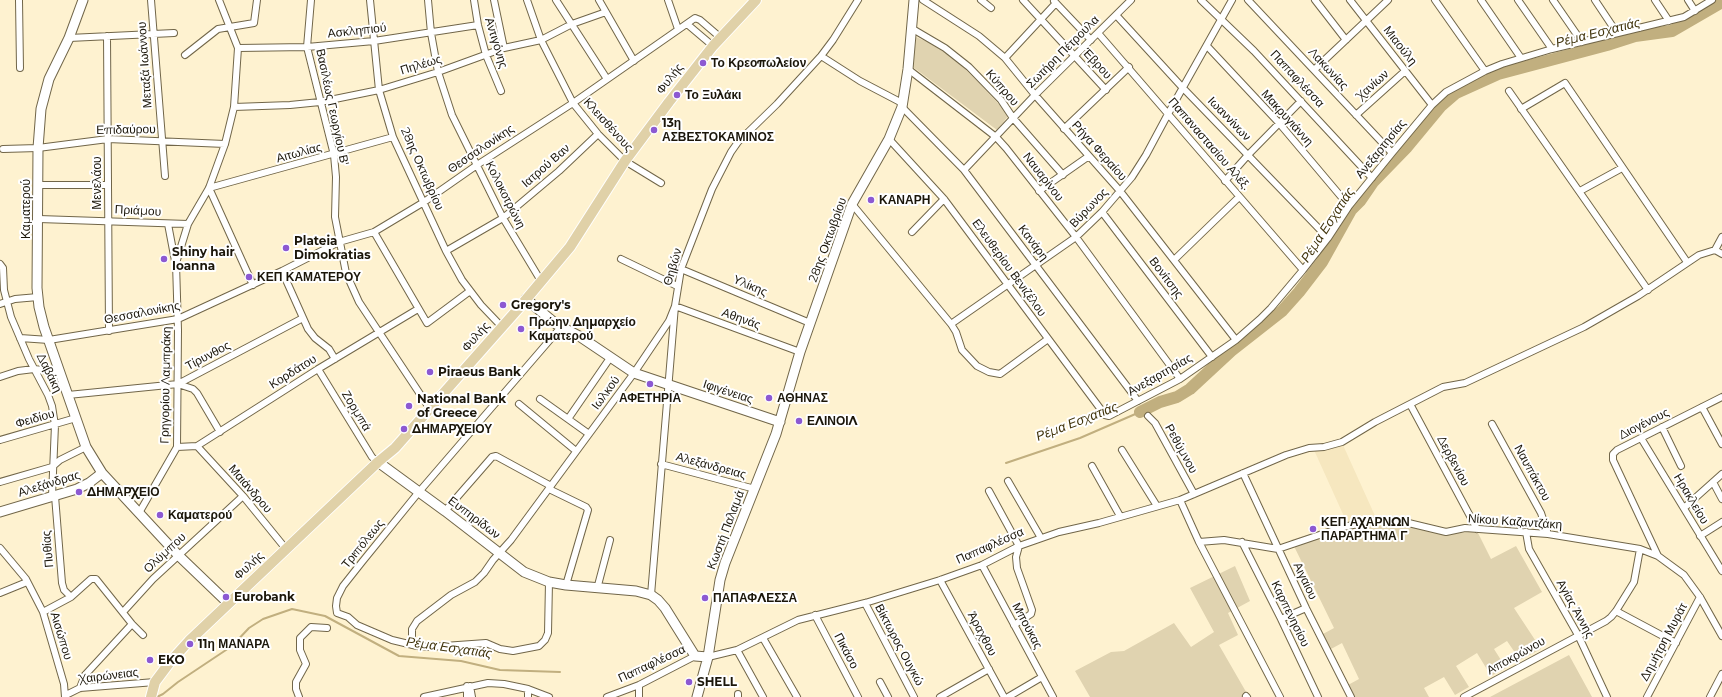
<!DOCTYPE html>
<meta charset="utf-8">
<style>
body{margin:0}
canvas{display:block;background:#fef2d0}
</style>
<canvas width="1722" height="697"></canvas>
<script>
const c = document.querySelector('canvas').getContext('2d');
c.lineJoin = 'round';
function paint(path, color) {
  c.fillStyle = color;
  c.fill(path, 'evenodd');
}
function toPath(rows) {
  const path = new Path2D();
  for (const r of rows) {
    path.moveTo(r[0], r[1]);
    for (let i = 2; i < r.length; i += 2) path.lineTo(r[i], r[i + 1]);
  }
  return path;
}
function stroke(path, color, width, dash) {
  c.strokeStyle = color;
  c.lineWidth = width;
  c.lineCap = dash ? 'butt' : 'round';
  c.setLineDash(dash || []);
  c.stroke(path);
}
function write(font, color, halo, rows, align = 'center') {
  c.font = font + ' Montserrat,sans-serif';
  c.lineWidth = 4;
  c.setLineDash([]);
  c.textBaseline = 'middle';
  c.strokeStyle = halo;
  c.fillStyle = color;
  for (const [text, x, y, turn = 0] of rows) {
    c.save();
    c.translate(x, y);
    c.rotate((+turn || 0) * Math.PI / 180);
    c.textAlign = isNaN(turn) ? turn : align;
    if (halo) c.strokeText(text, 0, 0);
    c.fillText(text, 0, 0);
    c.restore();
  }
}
paint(toPath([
 [1343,445,1376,518,1347,523,1314,450]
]), '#f6e7bf');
paint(toPath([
 [916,37,930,43,956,60,979,83,1009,115,997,130,913,67],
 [1376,518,1445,529,1456,527,1460,533,1477,531,1491,559,1516,546,1542,592,1514,608,1541,649,1520,660,1507,641,1494,649,1506,668,1491,676,1477,653,1456,666,1469,687,1455,695,1444,677,1424,688,1429,697,1354,697,1348,685,1359,679,1342,643,1331,649,1323,634,1334,628,1291,540,1347,523],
 [1235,566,1250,601,1228,613,1238,635,1219,645,1249,697,1090,697,1075,671,1111,652,1124,651,1174,623,1191,647,1214,632,1190,588],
 [1569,655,1592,697,1490,697]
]), '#e0d3b0');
stroke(toPath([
 [1006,463,1080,438,1140,412],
 [157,697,163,694,178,682,232,646,249,628,263,619,292,609,325,616,399,656,461,661,500,670,560,672]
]), '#c1af7f', 2);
stroke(toPath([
 [1140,412,1160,402,1177,397,1190,389,1231,351,1282,311,1299,292,1322,262,1351,210,1360,201,1373,182,1407,147,1441,106,1456,93,1498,74,1607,45,1635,36,1672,31,1722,2]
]), '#c1af7f', 12);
const street = toPath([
 [19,0,20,68],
 [151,0,165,176],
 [311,0,307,47,334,155,336,177,335,217,346,273,359,302,430,409],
 [370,0,379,90,393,137,446,251,462,280,481,305,502,327],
 [428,0,431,33,438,72,452,115,503,218,541,281],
 [474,0,478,25,486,55,501,91],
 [494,0,504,48],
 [527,0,541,40,573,103,598,134,625,161,661,183],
 [556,0,607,79],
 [599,0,634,61],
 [668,0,678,29],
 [923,0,979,36,1005,58,1035,95,1120,191,1236,340],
 [981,0,991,8],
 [1023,0,1106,90],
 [1201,0,1254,51,1372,178],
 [1248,0,1392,153],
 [1315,0,1346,40],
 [1350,0,1432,105],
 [1435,0,1485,71],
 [1481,0,1521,58],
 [1518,0,1552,49],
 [1553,0,1582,42],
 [1595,0,1617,33],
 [1655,0,1669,21],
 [1688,0,1695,11],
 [1054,1,1091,40],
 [1116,15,1182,87,1328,238],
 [687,24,713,46],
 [911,28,945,48,969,67,1001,100,1013,118,1063,175],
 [1098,33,1303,270],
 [107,36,109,331],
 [69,38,174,33],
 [1207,46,1279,123,1349,206],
 [238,48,307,47,374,41,478,25],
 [185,55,218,29,254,23,257,0],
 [821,56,860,81,902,103],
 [1005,58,1056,3],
 [908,69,996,137,1006,148,1076,237,1180,379],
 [1314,70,1388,0],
 [1509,91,1648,290],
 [234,107,290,105,320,102,379,90,438,72,504,48,541,40,572,24,606,12],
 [902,107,964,170,1138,401],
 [1521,109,1565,83,1687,262],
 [1356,115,1405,71],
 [1064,129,1129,67],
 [889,139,944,199,1105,415,1109,416,1180,379,1236,340,1260,319,1271,308,1303,270,1328,238,1349,206,1392,153,1432,105,1446,92,1485,71,1502,64,1552,49,1684,17,1712,0],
 [3,149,38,148,108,139,225,144],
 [964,170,1035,95,1131,0],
 [1225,181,1248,155,1301,101],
 [39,185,108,185],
 [209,188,393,137],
 [209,188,253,285],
 [1039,191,1089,156],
 [1580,191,1622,168],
 [852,204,951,324,956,332,962,350,977,366,989,372,1000,374,1048,339],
 [1102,212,1212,357],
 [39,219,188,224],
 [168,224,175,261],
 [374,232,427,323,470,291],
 [912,232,944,199],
 [1715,250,1722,254],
 [446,251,503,218,559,171,598,134],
 [621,259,677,286],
 [1174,260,1239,197],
 [0,264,3,268,4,290,11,317,29,359,48,395,52,406,55,425,52,496],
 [681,269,810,323],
 [282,271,308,329,315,338,329,349,335,359],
 [0,304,15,299,38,297],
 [951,324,1076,237,1102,212,1132,177,1146,155,1168,114,1232,0],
 [20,338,49,340,178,319,282,271,339,242,374,232,424,202,477,165,573,103,695,18,700,20,721,38],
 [318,369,372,457,378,462],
 [0,377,18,371,34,369,60,372],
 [178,384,193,389,197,393,220,432],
 [68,395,178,384,303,318],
 [540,399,589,434],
 [519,404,576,451],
 [1410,404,1477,529],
 [1702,407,1722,444],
 [1148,416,1155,423,1194,494],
 [568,419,610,358],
 [1492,424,1541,513,1548,534],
 [1662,427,1681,466],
 [1641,438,1722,571],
 [0,440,76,418],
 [197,446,243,496,286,549],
 [177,447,197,446,318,369,418,309],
 [1122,450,1157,506],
 [661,464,755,489],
 [1092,466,1120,516],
 [1243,473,1306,608,1351,697],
 [1008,481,1041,538],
 [0,482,52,467,60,460,86,447],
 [1713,482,1722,499],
 [549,489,586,507,588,510,566,585],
 [989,491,1019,546,1016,557,1017,568,1032,610,1031,614,1014,625],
 [55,496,62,583,64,590,71,597],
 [1180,500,1286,455,1309,448,1324,447,1342,442,1375,422,1443,387,1465,383,1584,327,1638,296,1699,255,1715,250,1722,237],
 [1684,508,1722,474],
 [445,511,492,457,496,456,551,486],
 [139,513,177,447,178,330,176,263,188,224,209,188,225,144,234,107,238,48,219,0],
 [1526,532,1529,549,1578,635,1607,697],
 [1700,536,1722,522],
 [1199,542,1224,540,1278,549,1343,527,1373,521,1396,520,1446,532,1465,528,1548,534,1640,549,1658,556,1684,575,1700,597,1722,636],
 [1242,542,1281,619,1318,697],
 [0,548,26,579,43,612,64,684,65,697],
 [1658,556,1613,460,1613,454,1617,450,1722,397],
 [982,565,1053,697],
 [940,580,1004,697],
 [549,582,548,633,545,640,539,646,513,651,500,649,486,643,430,647,417,646,392,640,357,625,348,617,337,613,336,606,337,598,343,586,362,562,418,493,561,327],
 [597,589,610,540],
 [0,593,27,582],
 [651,595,675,306,681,269,712,189,731,152,738,142,777,104,821,56,833,40,858,0],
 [865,603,914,697],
 [1616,611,1676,643],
 [43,612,71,597,91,579,96,579,132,624,143,635],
 [123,612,153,579,243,496],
 [815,615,858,697],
 [1281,619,1306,608],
 [763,638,797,697],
 [412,645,412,629,417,621,451,595,475,582,484,573,493,560,511,540,634,373,669,321,675,306,800,352],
 [737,650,763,697],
 [708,657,737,650,798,620,865,603,940,580,982,565,1019,546,1059,532,1099,523,1180,500,1199,542,1280,697],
 [880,682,888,697],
 [467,686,467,697],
 [470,686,472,697],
 [80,688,85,675,132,624],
 [66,695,80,688,155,682],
 [1246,696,1247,697],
 [299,697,296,689,296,682,306,664,300,650,300,638,311,627,327,628],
 [424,697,488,683,504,684,528,689,549,697],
 [528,697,528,689],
 [607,697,639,685,695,656],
 [639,697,639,685],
 [738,697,738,694],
 [940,697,989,669],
 [1008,697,1042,677],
 [1464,697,1606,621,1611,617,1616,611,1634,582,1640,549],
 [1647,697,1700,597],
 [1710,697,1722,674]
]);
const secondary = toPath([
 [83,0,69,38,49,79,41,109,38,148,37,288,39,307,44,327,86,447,102,473,178,555,228,603],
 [526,299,556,324,579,336,634,373,780,422],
 [378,462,445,511,524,572,549,582,566,585,636,591,651,595,658,600,665,608,695,656,708,657],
 [0,512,77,489,89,483,102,473],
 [697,697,708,657,720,580,725,563,776,434,800,352,852,204,889,139,902,107,908,69,914,0]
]);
const primary = toPath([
 [151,697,155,682,170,662,189,641,378,462,395,448,518,309,570,247,625,161,669,102,713,46,756,0]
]);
stroke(street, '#716649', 8);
stroke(secondary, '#716649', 11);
stroke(primary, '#fff', 12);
stroke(street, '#fff', 6);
stroke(secondary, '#fff', 9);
stroke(primary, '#e0d1a8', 10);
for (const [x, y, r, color] of [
 [703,63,4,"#8c59d2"],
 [677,95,4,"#8c59d2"],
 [654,130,4,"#8c59d2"],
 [871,200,4,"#8c59d2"],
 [286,248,4,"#8c59d2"],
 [164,259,4,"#8c59d2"],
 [249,277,4,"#8c59d2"],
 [503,305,4,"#8c59d2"],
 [521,329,4,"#8c59d2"],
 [430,372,4,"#8c59d2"],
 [650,384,4,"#8c59d2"],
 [769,398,4,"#8c59d2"],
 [409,406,4,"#8c59d2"],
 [799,421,4,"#8c59d2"],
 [404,429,4,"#8c59d2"],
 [79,492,4,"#8c59d2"],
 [160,515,4,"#8c59d2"],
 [1313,529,4,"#8c59d2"],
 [226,597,4,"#8c59d2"],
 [705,598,4,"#8c59d2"],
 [190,644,4,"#8c59d2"],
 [150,660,4,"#8c59d2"],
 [689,682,4,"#8c59d2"]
]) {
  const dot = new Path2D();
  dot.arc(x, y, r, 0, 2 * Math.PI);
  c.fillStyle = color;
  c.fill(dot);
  stroke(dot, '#fff', 1.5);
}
write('12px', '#1b160a', '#fff', [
 ["Ασκληπιού",357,31,-6],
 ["Αντιγόνης",496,43,73],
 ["Μιαούλη",1400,46,52],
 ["Σωτήρη Πέτρουλα",1063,52,-45],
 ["Έβρου",1097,64,47],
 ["Μεταξά Ιωάννου",145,65,-94],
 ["Πηλέως",421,65,-17],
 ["Λακωνίας",1328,69,47],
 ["Φυλής",670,79,-52],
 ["Παπαφλέσσα",1297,79,47],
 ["Χανίων",1373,85,-42],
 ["Κύπρου",1002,88,49],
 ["Βασιλέως Γεωργίου Β'",332,107,78],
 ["Μακρυγιάννη",1287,118,48],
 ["Ιωαννίνων",1229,119,46],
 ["Κλεισθένους",608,125,48],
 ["Επιδαύρου",126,130,-1],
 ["Παπαναστασίου Αλέξ.",1209,144,49],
 ["Θεσσαλονίκης",481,149,-34],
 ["Ανεξαρτησίας",1381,149,-51],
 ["Ρήγα Φεραίου",1099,151,48],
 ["Αιτωλίας",299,153,-15],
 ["Ιατρού Βαν",546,166,-41],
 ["28ης Οκτωβρίου",422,169,66],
 ["Ναυαρίνου",1043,177,52],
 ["Μενελάου",97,183,-90],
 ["Κολοκοτρώνη",505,195,63],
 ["Βύρωνος",1089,208,-46],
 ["Καματερού",26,209,-90],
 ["Πριάμου",138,211,3],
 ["28ης Οκτωβρίου",828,240,-70],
 ["Κανάρη",1033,243,53],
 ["Θηβών",673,267,-74],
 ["Ελευθερίου Βενιζέλου",1009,268,54],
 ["Βονίτσης",1166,278,53],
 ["Υλίκης",750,286,23],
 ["Θεσσαλονίκης",142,313,-11],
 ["Αθηνάς",741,319,20],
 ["Φυλής",476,337,-49],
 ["Τίρυνθος",208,356,-28],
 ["Κορδάτου",293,372,-32],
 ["Δαβάκη",49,373,64],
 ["Ανεξαρτησίας",1160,375,-30],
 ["Γρηγορίου Λαμπράκη",166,385,-89],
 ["Ιφιγένειας",728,392,18],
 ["Ιωλκού",606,393,-54],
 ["Ζορμπά",356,411,59],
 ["Φειδίου",35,419,-16],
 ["Διογένους",1644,424,-27],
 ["Ρεθύμνου",1181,449,61],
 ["Δερβενίου",1453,461,62],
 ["Αλεξάνδρειας",711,466,15],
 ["Ναυπάκτου",1532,473,61],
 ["Αλεξάνδρας",49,484,-17],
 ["Μαιάνδρου",250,489,49],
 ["Ηρακλείου",1691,499,59],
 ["Ευπηρίδων",474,518,37],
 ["Νίκου Καζαντζάκη",1515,522,4],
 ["Κωστή Παλαμά",726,530,-69],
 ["Τριπόλεως",363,544,-51],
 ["Παπαφλέσσα",990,546,-24],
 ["Πυθίας",48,549,-95],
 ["Ολύμπου",165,553,-43],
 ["Φυλής",249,566,-43],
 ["Αιγαίου",1305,581,64],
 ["Αγίας Άννης",1575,609,61],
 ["Καρπενησίου",1290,614,64],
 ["Μπούκας",1027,626,62],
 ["Άραχθου",982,634,62],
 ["Αισώπου",61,636,73],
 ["Δημήτρη Μυράτ",1664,642,-62],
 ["Βίκτωρος Ουγκώ",899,645,62],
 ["Πικάσο",846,651,62],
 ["Αποκρώνου",1516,656,-29],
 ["Παπαφλέσσα",652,664,-25],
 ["Χαιρώνειας",109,676,-7]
]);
write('bold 12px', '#1b160a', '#fff', [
 ["Το Κρεοπωλείον",711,63],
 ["Το Ξυλάκι",685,95],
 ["13η",662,123],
 ["ΑΣΒΕΣΤΟΚΑΜΙΝΟΣ",662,137],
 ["ΚΑΝΑΡΗ",879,200],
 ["Plateia",294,241],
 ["Dimokratias",294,255],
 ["Shiny hair",172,252],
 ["Ioanna",172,266],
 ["ΚΕΠ ΚΑΜΑΤΕΡΟΥ",257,277],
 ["Gregory's",511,305],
 ["Πρώην Δημαρχείο",529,322],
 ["Καματερού",529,336],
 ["Piraeus Bank",438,372],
 ["ΑΦΕΤΗΡΙΑ",650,398,"center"],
 ["ΑΘΗΝΑΣ",777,398],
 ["National Bank",417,399],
 ["of Greece",417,413],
 ["ΕΛΙΝΟΙΛ",807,421],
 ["ΔΗΜΑΡΧΕΙΟΥ",412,429],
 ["ΔΗΜΑΡΧΕΙΟ",87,492],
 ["Καματερού",168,515],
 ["ΚΕΠ ΑΧΑΡΝΩΝ",1321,522],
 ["ΠΑΡΑΡΤΗΜΑ Γ",1321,536],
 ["Eurobank",234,597],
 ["ΠΑΠΑΦΛΕΣΣΑ",713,598],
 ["11η ΜΑΝΑΡΑ",198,644],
 ["EKO",158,660],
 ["SHELL",697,682]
], 'left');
write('italic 13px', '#41340c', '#fff', [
 ["Ρέμα Εσχατιάς",1598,33,-14],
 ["Ρέμα Εσχατιάς",1328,225,-57],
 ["Ρέμα Εσχατιάς",1077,422,-21],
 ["Ρέμα Εσχατιάς",449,648,8]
]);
</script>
